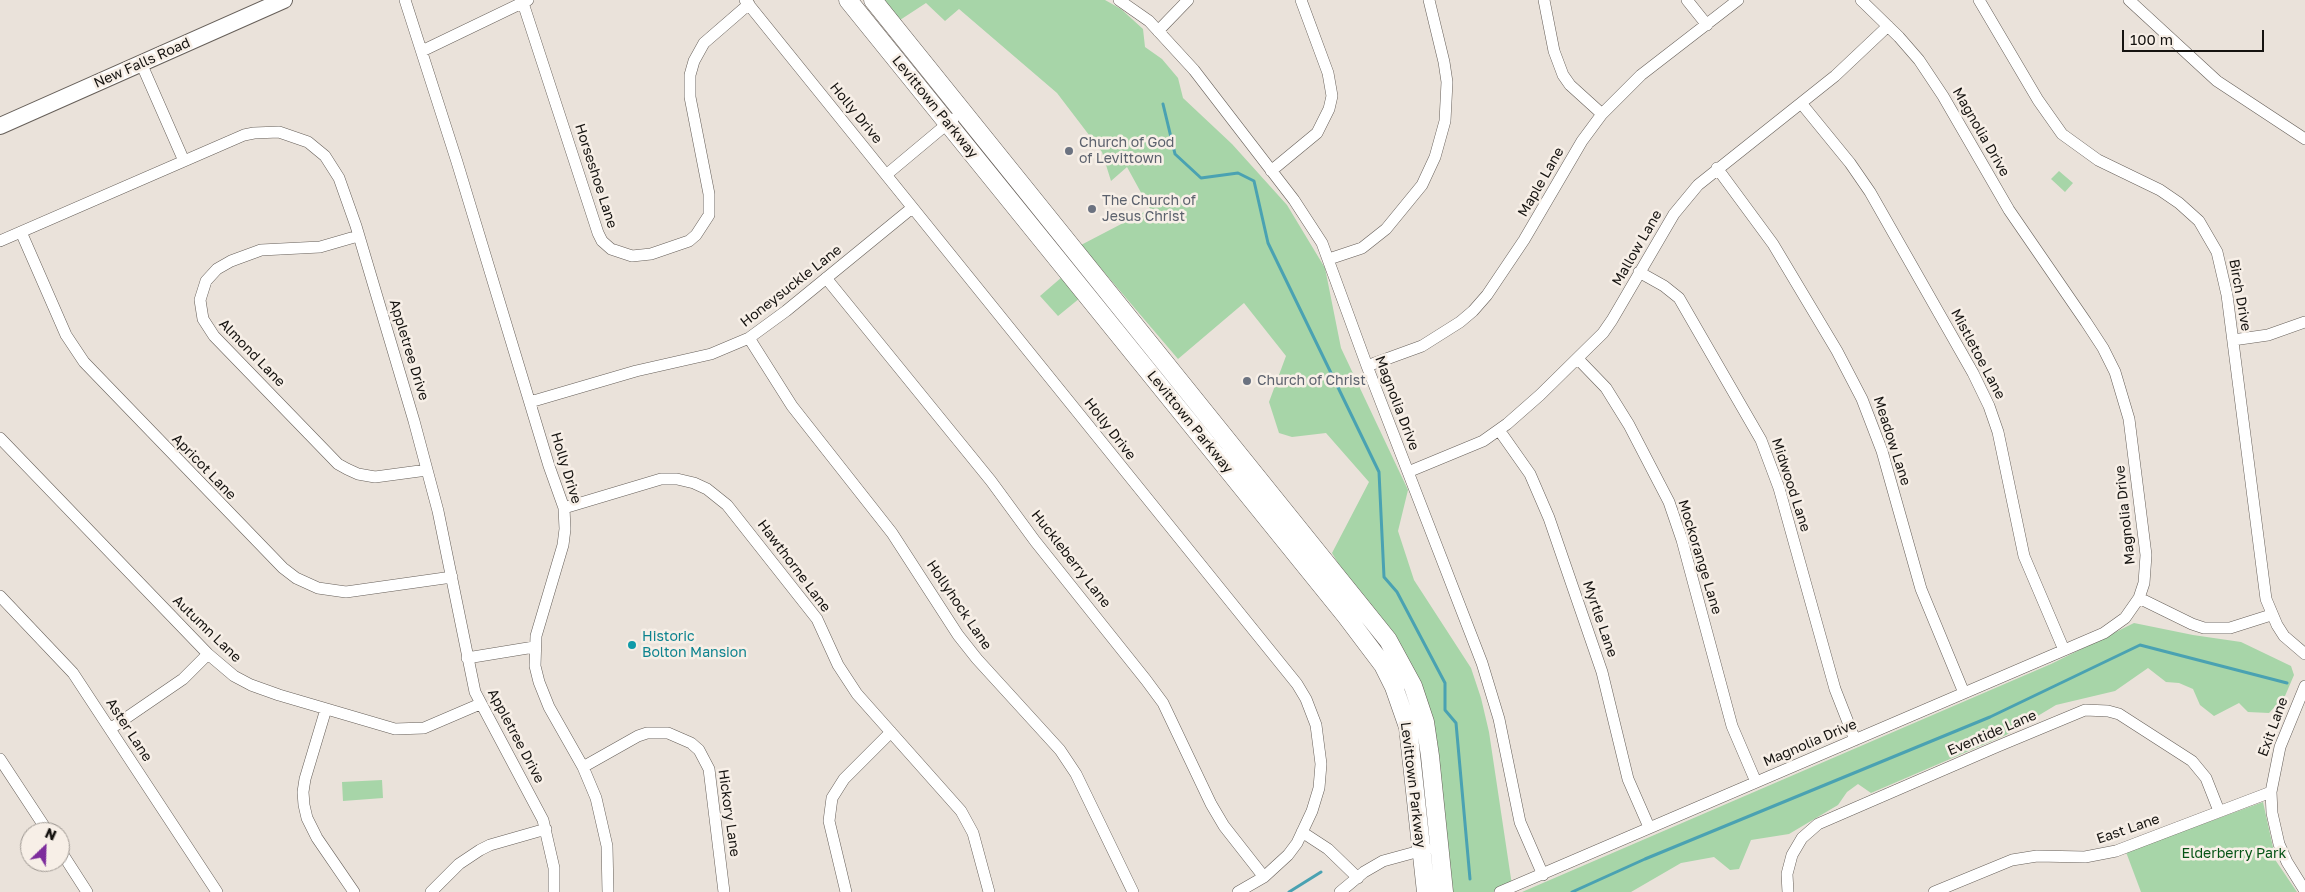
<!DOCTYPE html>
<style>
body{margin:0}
#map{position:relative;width:2305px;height:892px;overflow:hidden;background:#eae2da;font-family:"Golos Text",sans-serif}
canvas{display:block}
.north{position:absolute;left:20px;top:822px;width:50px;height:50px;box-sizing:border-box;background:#f7efe7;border:1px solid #9d9791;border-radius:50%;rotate:24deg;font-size:14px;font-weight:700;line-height:20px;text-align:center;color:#151310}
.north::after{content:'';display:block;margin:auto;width:18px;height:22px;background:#7d2c9c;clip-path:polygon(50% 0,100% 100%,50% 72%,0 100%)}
.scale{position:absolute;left:2122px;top:30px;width:142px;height:22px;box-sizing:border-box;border:2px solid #151310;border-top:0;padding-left:6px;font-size:15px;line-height:18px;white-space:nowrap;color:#151310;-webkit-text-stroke:4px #f7efe7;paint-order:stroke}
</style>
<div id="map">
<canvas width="2305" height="892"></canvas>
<div class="north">N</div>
<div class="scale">100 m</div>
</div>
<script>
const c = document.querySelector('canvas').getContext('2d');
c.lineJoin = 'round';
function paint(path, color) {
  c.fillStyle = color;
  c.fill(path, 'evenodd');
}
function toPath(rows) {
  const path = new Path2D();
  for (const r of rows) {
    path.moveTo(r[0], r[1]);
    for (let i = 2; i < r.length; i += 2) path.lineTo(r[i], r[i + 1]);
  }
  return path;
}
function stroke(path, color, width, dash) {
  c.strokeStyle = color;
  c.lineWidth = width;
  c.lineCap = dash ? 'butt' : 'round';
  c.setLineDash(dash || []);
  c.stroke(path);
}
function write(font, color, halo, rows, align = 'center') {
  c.font = font + ' "Golos Text",sans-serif';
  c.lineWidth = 5;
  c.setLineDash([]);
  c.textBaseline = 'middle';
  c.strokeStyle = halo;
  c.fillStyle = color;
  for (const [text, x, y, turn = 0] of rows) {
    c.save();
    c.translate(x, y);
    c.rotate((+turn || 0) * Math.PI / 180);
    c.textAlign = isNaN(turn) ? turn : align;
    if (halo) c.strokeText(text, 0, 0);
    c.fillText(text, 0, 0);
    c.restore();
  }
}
paint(toPath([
 [884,0,1105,0,1121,9,1143,29,1145,47,1162,59,1178,78,1183,98,1232,144,1287,205,1325,268,1341,348,1408,490,1398,531,1414,580,1471,668,1481,698,1489,732,1513,892,1452,892,1409,662,1348,580,1332,553,1369,482,1326,433,1292,437,1279,433,1269,402,1286,356,1244,303,1178,359,1081,245,1150,209,1127,167,1111,181,1102,152,1057,93,959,9,945,21,926,3,900,20],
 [2059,171,2073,183,2065,192,2051,179],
 [1062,277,1080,298,1058,316,1040,296],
 [2134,623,2193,635,2241,642,2291,666,2294,675,2285,696,2269,713,2248,712,2239,703,2214,716,2200,705,2193,689,2179,683,2166,682,2148,668,2115,691,2056,705,2006,735,1871,793,1858,784,1847,792,1838,805,1789,834,1751,840,1739,869,1730,870,1714,857,1681,863,1631,892,1522,892,2051,664],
 [382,780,383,798,343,801,342,782],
 [2263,802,2276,861,2297,892,2141,892,2126,852]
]), '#a7d5a8');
stroke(toPath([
 [1163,104,1175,154,1201,178,1238,173,1254,181,1268,243,1379,472,1384,577,1397,592,1445,683,1445,710,1456,723,1470,879],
 [1289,892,1321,872],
 [1572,892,1645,859,1990,717,2140,645,2287,683]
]), '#4aa2b2', 3);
const street = toPath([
 [405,0,457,162,549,466,564,508,565,529,563,545,536,636,535,666,539,682,549,707,583,767,596,798,607,846,608,892],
 [745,0,1297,684,1306,699,1316,725,1321,764,1319,788,1312,811,1297,843,1288,855,1264,877,1238,892],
 [1119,0,1149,21,1194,70,1294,200,1322,243,1367,366,1482,663,1499,719,1520,822,1543,875],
 [1544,0,1554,51,1563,75,1570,85,1602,114],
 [1687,0,1707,25],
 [1979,0,2038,100,2062,134,2098,160,2160,190,2179,203,2199,221,2217,252,2227,295,2266,599,2277,625,2284,636,2305,654],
 [2129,0,2217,81,2305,139],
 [523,3,598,233,602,241,611,249,632,256,651,254,689,241,696,235,709,215,709,194,690,97,690,75,694,61,704,43,749,4],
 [1158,31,1188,0],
 [422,51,528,0],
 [141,63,184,161],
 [1801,103,1850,163,1870,192,1973,373,1989,406,1998,432,2024,556,2064,650],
 [1717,168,1773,244,1837,351,1862,399,1882,451,1921,589,1964,693],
 [1271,171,1317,133,1329,109,1332,96,1328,73,1301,0],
 [886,175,953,119],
 [21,232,66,335,84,362,283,568,296,578,318,588,346,592,452,577],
 [358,236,320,247,261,250,231,261,217,269,206,281,200,300,203,319,214,336,338,464,347,469,358,474,375,477,427,470],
 [0,241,244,135,254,133,279,132,308,142,325,156,339,178,356,226,414,421,438,511,475,692,543,820,554,868,554,892],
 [1329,259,1362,248,1386,229,1422,185,1435,157,1445,121,1447,82,1444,62,1429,0],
 [1639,272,1664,286,1679,298,1761,440,1779,488,1835,689,1855,740],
 [826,278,991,481,1035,541,1146,680,1163,703,1211,804,1224,826,1264,877],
 [749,338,792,406,892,533,958,635,977,659,1060,750,1076,774,1133,892],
 [2233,340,2268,335,2305,322],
 [1578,359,1606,388,1629,425,1669,502,1682,540,1732,726,1756,782],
 [1367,366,1422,346,1460,322,1473,311,1487,295,1524,240,1582,141,1602,114,1641,75,1738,0],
 [530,402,636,371,711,354,749,338,786,311,912,208],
 [1499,430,1530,474,1549,518,1602,672,1628,779,1649,827],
 [0,438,208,654,234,676,251,685,279,695,395,729,424,728,480,704],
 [1408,472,1483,441,1507,424,1540,395,1603,333,1612,320,1674,214,1698,185,1835,76,1888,26],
 [564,508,661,479,677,479,694,483,707,489,727,505,817,619,838,665,857,694,961,811,973,833,989,892],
 [0,596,73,673,217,892],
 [2139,598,2192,624,2204,628,2230,628,2271,615],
 [467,658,534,647],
 [2305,686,2280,747,2271,792,2272,813,2279,844,2287,862,2305,891],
 [326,709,305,779,303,792,304,805,307,818,317,838,354,892],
 [110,729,183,679,208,654],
 [0,759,48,832],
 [583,767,638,736,647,733,668,733,691,743,699,750,709,769,724,892],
 [1302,832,1328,849,1358,878],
 [60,850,87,892],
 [431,892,459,864,480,850,490,845,546,829],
 [846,892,829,821,832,798,844,779,891,732],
 [1340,892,1364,872,1383,861,1427,849],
 [1500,892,2104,633,2125,618,2139,598,2144,583,2146,555,2129,419,2115,372,2103,348,2086,322,2009,210,1943,96,1919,60,1899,37,1861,0],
 [1788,892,1787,874,1792,855,1802,838,1818,824,1996,747,2085,710,2108,711,2119,714,2192,761,2206,778,2219,811],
 [1934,892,2012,860,2037,856,2085,857,2116,851,2271,792]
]);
const secondary = toPath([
 [0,126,284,0]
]);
const primary = toPath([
 [848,0,1346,616,1383,665,1394,687,1408,727,1426,892],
 [873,0,1388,640,1413,686,1425,722,1430,756,1444,892]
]);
stroke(street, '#665f59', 12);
stroke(secondary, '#665f59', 18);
stroke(primary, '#665f59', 19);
stroke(street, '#fff', 11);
stroke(secondary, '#fff', 16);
stroke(primary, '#fff', 18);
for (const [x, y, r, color] of [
 [1069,151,5,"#6b7280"],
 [1092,209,5,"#6b7280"],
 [1247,381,5,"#6b7280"],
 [632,645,5,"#0f9aa8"]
]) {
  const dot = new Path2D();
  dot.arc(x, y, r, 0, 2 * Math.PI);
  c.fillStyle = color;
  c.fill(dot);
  stroke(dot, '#f7efe7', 2);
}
write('14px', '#151310', '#f7efe7', [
 ["New Falls Road",142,63,-24],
 ["Levittown Parkway",935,107,51],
 ["Holly Drive",856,113,51],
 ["Magnolia Drive",1981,132,60],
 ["Horseshoe Lane",596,176,72],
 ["Maple Lane",1541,182,-60],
 ["Mallow Lane",1637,248,-60],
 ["Honeysuckle Lane",791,286,-38],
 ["Birch Drive",2240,295,80],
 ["Appletree Drive",409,350,73],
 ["Almond Lane",252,353,46],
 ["Mistletoe Lane",1978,354,62],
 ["Magnolia Drive",1397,403,69],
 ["Levittown Parkway",1190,422,51],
 ["Holly Drive",1110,429,52],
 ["Meadow Lane",1892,441,72],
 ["Apricot Lane",204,467,46],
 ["Holly Drive",566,468,73],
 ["Midwood Lane",1791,485,72],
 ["Magnolia Drive",2125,515,-96],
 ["Mockorange Lane",1700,557,73],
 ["Huckleberry Lane",1071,559,52],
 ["Hawthorne Lane",794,566,53],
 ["Hollyhock Lane",959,605,56],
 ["Myrtle Lane",1600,619,71],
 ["Autumn Lane",207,629,44],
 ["Exit Lane",2273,727,-70],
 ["Aster Lane",129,730,57],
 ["Eventide Lane",1992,733,-23],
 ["Appletree Drive",516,736,62],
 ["Magnolia Drive",1810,743,-23],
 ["Levittown Parkway",1413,785,83],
 ["Hickory Lane",729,813,82],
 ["East Lane",2128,829,-19]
]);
write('14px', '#5b616d', '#f7efe7', [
 ["Church of God",1079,143],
 ["of Levittown",1079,159],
 ["The Church of",1102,201],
 ["Jesus Christ",1102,217],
 ["Church of Christ",1257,381]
], 'left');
write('14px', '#0d838f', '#f7efe7', [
 ["Historic",642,637],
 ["Bolton Mansion",642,653]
], 'left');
write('14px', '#065315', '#f7efe7', [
 ["Elderberry Park",2234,854]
]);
</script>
